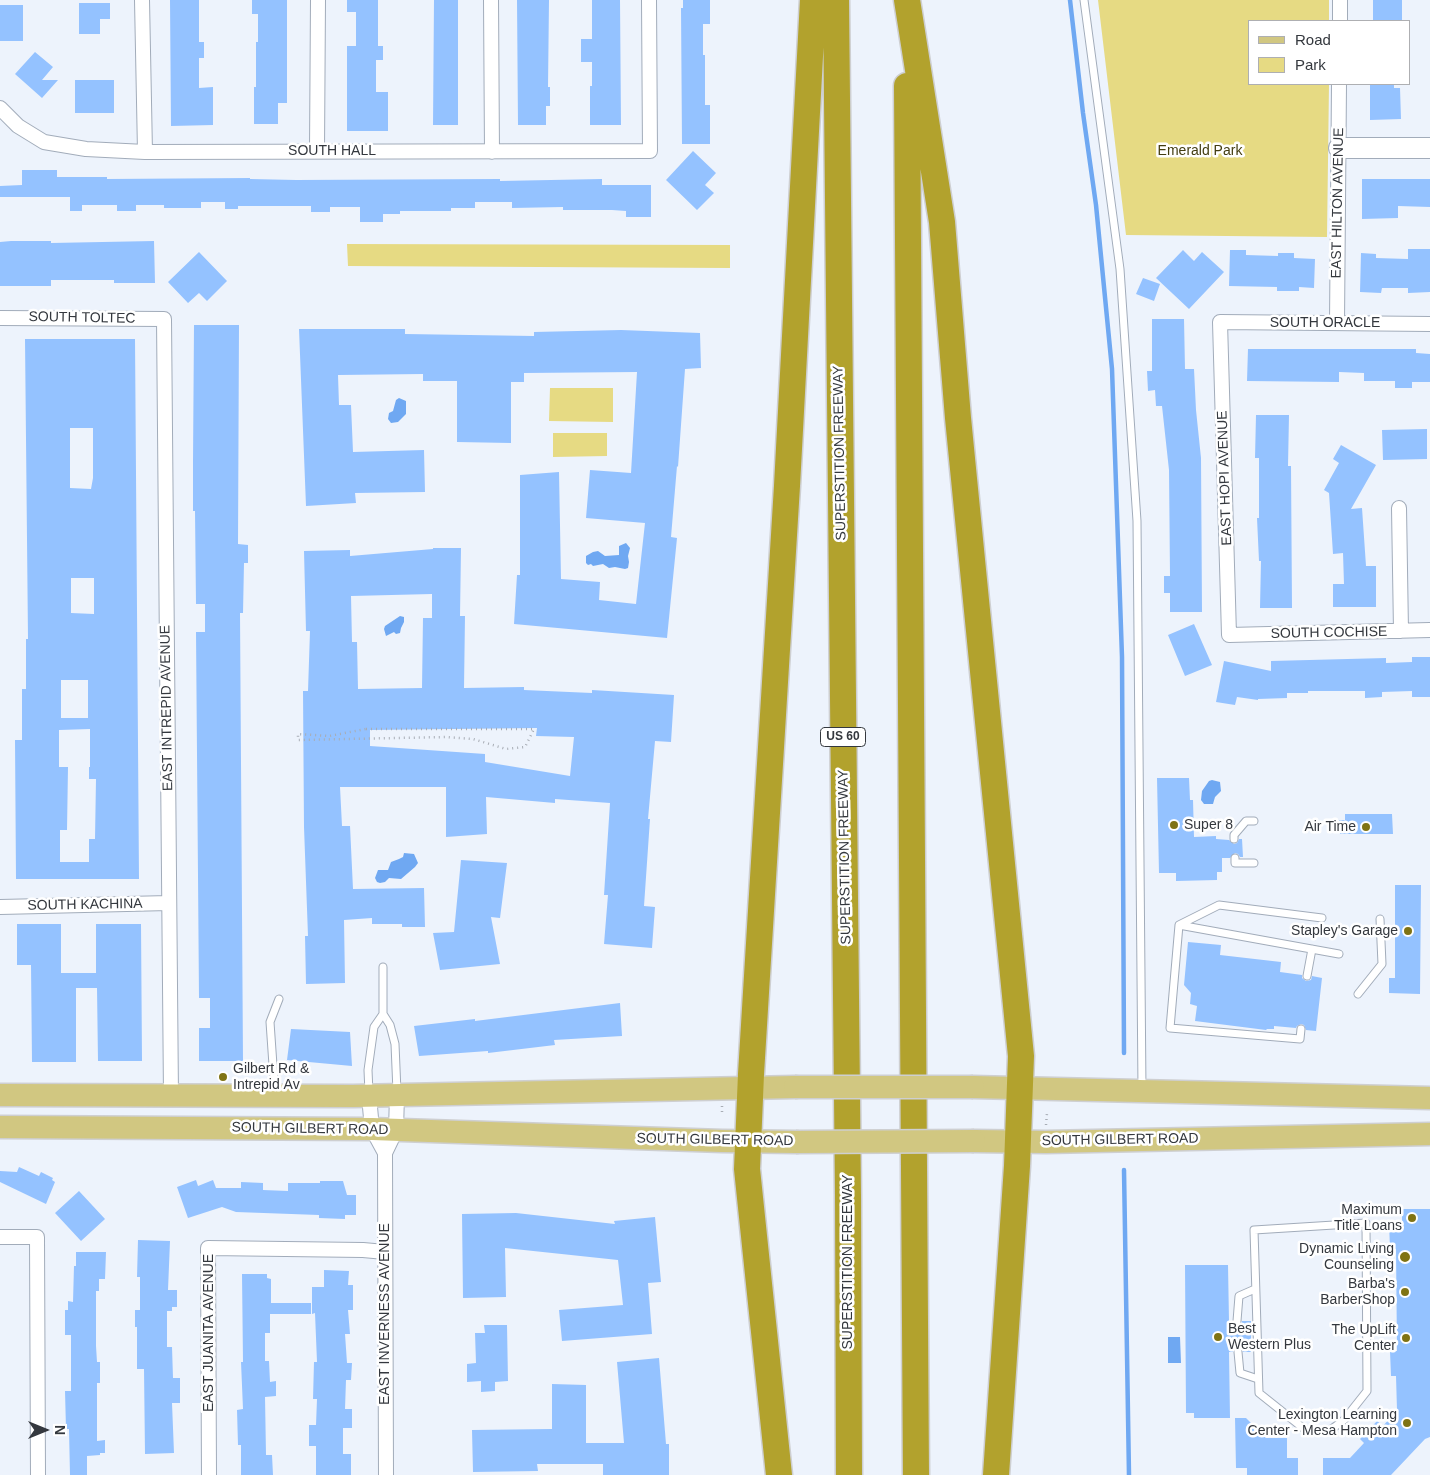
<!DOCTYPE html>
<style>
body{margin:0}
#map{position:relative;width:1430px;height:1475px;overflow:hidden;background:#edf3fc;font-family:Helvetica,sans-serif}
canvas{display:block}
.legend{position:absolute;left:1248px;top:20px;width:162px;height:65px;box-sizing:border-box;background:#fff;border:1px solid #aeafb2;margin:0;padding:6px 9px;list-style:none;font-size:15px;color:#34383e}
.legend li{display:flex;align-items:center;gap:10px;height:25px}
.legend b{width:25px;border:1px solid #aeafb2}
.north{position:absolute;left:20px;top:1405px;width:50px;height:50px;-webkit-text-stroke:4px #fff;paint-order:stroke;rotate:90deg;font-size:14px;font-weight:700;line-height:20px;text-align:center;color:#34383e}
.north::after{content:'';display:block;margin:auto;width:18px;height:22px;background:#34383e;clip-path:polygon(50% 0,100% 100%,50% 72%,0 100%)}
</style>
<div id="map">
<canvas width="1430" height="1475"></canvas>
<ul class="legend">
<li><b style="height:6px;background:#d1c781"></b>Road</li>
<li><b style="height:14px;background:#e6da83"></b>Park</li>
</ul>
<div class="north">N</div>
</div>
<script>
const c = document.querySelector('canvas').getContext('2d');
c.lineJoin = 'round';
function paint(path, color) {
  c.fillStyle = color;
  c.fill(path, 'evenodd');
}
function toPath(rows) {
  const path = new Path2D();
  for (const r of rows) {
    path.moveTo(r[0], r[1]);
    for (let i = 2; i < r.length; i += 2) path.lineTo(r[i], r[i + 1]);
  }
  return path;
}
function stroke(path, color, width, dash) {
  c.strokeStyle = color;
  c.lineWidth = width;
  c.lineCap = dash ? 'butt' : 'round';
  c.setLineDash(dash || []);
  c.stroke(path);
}
function write(font, color, halo, rows, align = 'center') {
  c.font = font + ' Helvetica,sans-serif';
  c.lineWidth = 5;
  c.setLineDash([]);
  c.textBaseline = 'middle';
  c.strokeStyle = halo;
  c.fillStyle = color;
  for (const [text, x, y, turn = 0] of rows) {
    c.save();
    c.translate(x, y);
    c.rotate((+turn || 0) * Math.PI / 180);
    c.textAlign = isNaN(turn) ? turn : align;
    if (halo) c.strokeText(text, 0, 0);
    c.fillText(text, 0, 0);
    c.restore();
  }
}
paint(toPath([
 [1098,0,1329,0,1329,21,1249,21,1249,84,1329,84,1327,237,1126,235],
 [347,244,730,245,730,268,348,266],
 [550,388,613,388,613,422,549,421],
 [553,433,607,433,607,456,553,457]
]), '#e6da83');
paint(toPath([
 [399,398,406,401,406,414,398,422,391,423,388,419,389,413,393,411,396,400],
 [626,543,630,548,628,556,629,562,628,568,625,569,615,567,609,568,603,564,593,566,591,564,588,565,586,563,586,556,593,552,598,551,605,556,619,555,619,546],
 [400,616,404,617,404,622,401,628,400,633,396,634,394,632,386,636,384,629,385,626],
 [1212,780,1220,782,1221,791,1215,797,1213,804,1204,804,1201,800,1202,791,1209,781],
 [404,853,414,854,418,863,415,867,401,879,389,878,385,882,380,883,377,882,375,878,378,870,388,870,391,862,399,859,403,857],
 [1168,1337,1180,1337,1181,1363,1168,1363]
]), '#6fa8f2');
stroke(toPath([
 [1070,0,1083,113,1096,205,1112,369,1122,657,1124,1053],
 [1124,1170,1129,1475]
]), '#6fa8f2', 4.5);
paint(toPath([
 [170,0,199,0,199,42,204,42,204,58,199,58,199,88,213,87,213,125,171,126],
 [252,0,287,0,287,103,278,103,278,124,254,124,254,87,256,87,256,42,258,42,258,14,252,14],
 [347,0,378,0,378,46,383,46,383,60,376,60,376,92,388,92,388,131,347,131,347,46,356,46,356,12,347,12],
 [434,0,458,0,458,125,433,125],
 [517,0,549,0,548,87,550,87,550,106,546,106,546,125,518,125],
 [592,0,620,0,621,125,590,125,590,86,592,86,592,62,581,62,581,39,592,39],
 [683,0,710,0,710,24,703,24,703,55,705,55,705,105,710,105,710,144,682,144,681,8,683,8],
 [1373,0,1402,0,1402,21,1373,21],
 [79,3,110,3,110,19,100,19,100,34,79,34],
 [0,5,23,5,23,41,0,41],
 [35,52,53,67,42,80,58,80,42,98,15,74],
 [75,80,114,80,114,113,75,113],
 [1370,84,1394,84,1394,88,1400,88,1401,119,1370,120],
 [693,151,716,173,705,185,714,193,697,210,666,180],
 [22,170,57,170,57,177,107,177,107,179,250,178,250,179,296,180,500,179,500,181,602,179,602,185,651,185,651,217,626,217,626,211,612,210,563,210,563,207,512,208,512,202,475,202,475,208,451,208,451,211,400,211,400,214,383,214,383,222,360,222,360,207,330,207,330,212,311,212,311,206,238,206,238,209,225,209,225,202,201,202,201,208,164,208,164,205,136,205,136,211,117,211,117,205,82,205,82,211,70,211,70,197,0,197,0,186,22,185],
 [1362,179,1430,179,1430,207,1398,206,1398,218,1362,219],
 [11,241,51,241,51,243,154,241,155,283,114,283,114,280,51,280,51,286,0,286,0,242],
 [1408,249,1430,249,1430,292,1408,293,1408,288,1382,288,1381,293,1360,292,1361,253,1376,254,1376,258,1408,259],
 [1183,250,1194,261,1202,252,1224,272,1189,309,1156,278],
 [1230,250,1246,250,1246,255,1278,256,1278,253,1294,253,1294,258,1315,259,1314,288,1299,287,1299,291,1277,291,1277,287,1229,286],
 [199,252,227,281,207,301,199,293,188,303,168,282],
 [1143,278,1160,284,1154,301,1136,294],
 [1152,319,1184,319,1185,369,1194,369,1196,410,1201,458,1202,612,1170,612,1170,593,1164,593,1164,576,1170,576,1169,470,1162,406,1156,406,1155,390,1148,391,1147,371,1152,371],
 [194,325,239,325,238,544,248,545,248,563,244,563,243,613,240,613,243,1061,199,1061,199,1028,210,1028,210,998,199,998,196,632,205,632,205,604,196,604,195,511,193,511,193,462],
 [299,329,405,329,405,334,534,336,534,332,621,330,700,333,701,368,685,369,678,467,677,466,671,537,677,538,667,638,514,624,517,575,520,575,520,475,559,472,561,579,600,582,599,600,636,604,645,523,586,518,590,470,631,473,637,372,524,373,524,382,511,382,511,443,457,442,457,381,423,381,423,374,338,375,339,405,351,405,353,452,424,450,425,492,355,493,356,503,306,506],
 [25,339,135,339,139,879,16,879,15,740,22,740,22,689,26,689,26,639,28,639],
 [70,428,93,428,93,478,91,489,70,488],
 [71,578,94,578,94,614,71,613],
 [61,680,88,680,88,718,61,718],
 [90,729,90,767,89,767,89,779,96,779,95,839,89,839,89,862,60,862,60,830,67,830,68,767,59,767,59,730],
 [1248,349,1416,349,1416,353,1430,354,1430,382,1412,382,1412,388,1395,388,1395,381,1364,381,1364,373,1339,372,1339,382,1247,381],
 [1256,415,1289,415,1288,466,1291,466,1292,608,1260,608,1261,561,1259,561,1257,518,1259,518,1259,458,1255,458],
 [1427,429,1427,459,1383,460,1382,430],
 [1341,445,1376,465,1351,509,1362,508,1366,566,1376,566,1376,607,1333,607,1333,584,1344,584,1343,553,1333,554,1329,493,1324,490,1339,463,1333,459],
 [433,548,461,548,460,616,465,616,464,688,524,687,524,690,592,693,592,690,674,695,671,742,655,741,648,819,650,819,644,906,655,907,652,948,604,944,608,895,604,895,610,803,555,799,555,803,486,797,487,834,446,837,446,787,340,787,342,826,350,826,353,889,424,888,425,927,402,927,402,924,372,924,372,918,344,920,345,983,306,984,305,936,308,936,304,827,303,691,308,691,310,631,306,631,304,551,350,550,350,556,433,549],
 [432,594,432,618,423,618,422,688,358,689,357,642,352,642,351,596],
 [537,728,536,736,574,737,570,776,485,762,485,754,370,746,370,730],
 [1194,624,1212,665,1185,676,1168,635],
 [1412,657,1430,657,1430,697,1412,697,1412,691,1382,692,1382,697,1365,698,1365,691,1308,691,1308,693,1287,693,1287,698,1258,699,1258,700,1237,697,1235,705,1216,702,1224,661,1271,671,1271,661,1386,658,1386,663,1412,662],
 [1157,778,1189,778,1190,800,1193,800,1194,837,1216,836,1216,839,1229,840,1234,844,1237,843,1239,839,1242,839,1243,857,1240,857,1238,854,1235,853,1230,858,1222,858,1222,872,1217,872,1217,880,1176,881,1176,873,1159,873],
 [1345,814,1392,814,1393,834,1340,834,1339,820,1345,820],
 [461,860,507,863,500,918,491,917,500,964,440,970,433,933,454,932],
 [1395,885,1421,885,1420,994,1389,993,1389,978,1395,978],
 [17,924,61,924,61,973,96,973,96,924,141,924,142,1061,98,1061,97,988,76,988,76,1062,32,1062,31,965,17,965],
 [1188,942,1221,945,1220,955,1281,962,1280,972,1302,975,1302,978,1306,981,1311,980,1312,976,1322,978,1316,1031,1306,1030,1304,1025,1301,1024,1297,1026,1296,1028,1274,1026,1274,1029,1267,1029,1266,1030,1195,1021,1197,1006,1190,1004,1191,993,1184,985],
 [620,1003,622,1036,554,1040,555,1045,488,1053,488,1051,419,1056,414,1026,475,1019,475,1021],
 [291,1029,350,1032,352,1066,287,1060],
 [19,1167,39,1176,41,1172,53,1178,52,1180,55,1182,46,1204,0,1182,0,1171,17,1172],
 [196,1180,198,1186,213,1180,216,1188,241,1188,241,1182,263,1183,263,1190,288,1191,288,1183,320,1183,320,1181,343,1181,347,1195,356,1195,356,1215,345,1215,345,1219,319,1218,319,1215,236,1212,222,1207,188,1218,177,1187],
 [79,1191,105,1219,81,1241,55,1213],
 [1402,1209,1430,1209,1430,1437,1425,1439,1391,1475,1323,1475,1323,1458,1350,1458,1364,1443,1360,1439,1377,1421,1383,1426,1397,1410,1396,1376,1391,1376,1390,1351,1397,1351,1396,1249,1390,1249,1389,1222,1402,1222],
 [516,1213,615,1224,614,1221,655,1217,661,1282,648,1283,652,1334,562,1341,559,1310,623,1305,618,1260,505,1248,506,1297,463,1298,462,1214],
 [138,1240,170,1241,168,1290,177,1290,177,1307,172,1307,172,1311,167,1311,167,1347,172,1347,173,1378,180,1378,180,1403,172,1403,174,1453,145,1454,144,1369,137,1369,137,1327,135,1327,135,1310,140,1310,140,1277,137,1277],
 [76,1252,106,1252,105,1279,99,1279,99,1291,96,1291,96,1346,97,1362,100,1362,100,1383,97,1383,97,1441,105,1440,105,1453,100,1453,100,1455,87,1456,87,1475,70,1475,69,1429,66,1429,65,1391,71,1391,71,1335,65,1335,65,1310,68,1310,68,1301,73,1302,74,1266,76,1266],
 [1185,1265,1228,1265,1229,1321,1232,1321,1234,1325,1237,1326,1241,1324,1242,1321,1251,1321,1251,1352,1243,1352,1242,1349,1238,1347,1235,1348,1233,1352,1229,1352,1230,1418,1194,1418,1194,1413,1186,1413],
 [324,1270,349,1271,348,1285,353,1285,353,1310,348,1310,350,1334,345,1334,347,1363,352,1363,351,1380,346,1380,345,1409,352,1409,352,1428,343,1428,343,1454,351,1454,351,1475,316,1475,316,1446,309,1446,309,1425,316,1425,317,1399,313,1399,314,1362,317,1362,315,1313,312,1314,312,1287,324,1287],
 [242,1274,267,1274,267,1278,271,1279,271,1303,311,1303,311,1314,270,1314,270,1333,265,1333,265,1361,269,1361,270,1382,276,1381,276,1396,265,1397,266,1455,272,1455,273,1475,241,1475,241,1445,238,1445,237,1410,243,1409,241,1362,243,1362],
 [484,1325,507,1325,508,1381,495,1382,495,1391,481,1392,481,1381,467,1382,467,1364,476,1363,475,1333,485,1333],
 [659,1358,666,1444,669,1444,669,1475,603,1475,603,1464,537,1464,538,1471,473,1472,472,1430,552,1429,552,1384,586,1385,586,1443,624,1443,617,1362],
 [1235,1418,1246,1418,1266,1438,1287,1438,1287,1458,1298,1458,1298,1475,1247,1475,1247,1468,1236,1468]
]), '#94c2ff');
const lane = toPath([
 [1084,0,1120,269,1137,521,1142,1089],
 [1234,839,1234,835,1246,821,1254,821],
 [1235,858,1235,863,1254,863],
 [1179,925,1339,954],
 [383,967,383,1014,390,1025,395,1044,397,1092],
 [1307,976,1312,949],
 [1358,994,1382,964,1380,919],
 [1301,1029,1300,1039,1170,1028,1179,925,1219,905,1322,918],
 [369,1093,368,1070,374,1027,383,1014],
 [275,1094,270,1022,279,999],
 [1366,1223,1367,1391,1344,1420,1329,1431,1308,1432,1259,1393,1254,1230,1366,1223],
 [1237,1321,1239,1296,1255,1289],
 [1238,1352,1240,1373,1258,1379]
]);
const street = toPath([
 [142,0,145,152],
 [491,0,492,152],
 [1340,21,1340,0],
 [0,108,18,126,44,142,86,149,145,152,650,151,649,0],
 [317,150,318,0],
 [0,318,164,319,171,1096],
 [1337,323,1339,84],
 [1430,324,1220,322,1229,635,1430,630],
 [1399,508,1401,631],
 [0,907,169,903],
 [369,1096,372,1129,385,1153],
 [0,1237,37,1237,38,1475],
 [209,1475,208,1248,363,1250,385,1252],
 [386,1475,385,1153,396,1130,397,1095]
]);
const secondary = toPath([
 [1339,148,1430,148]
]);
const primary = toPath([
 [973,1087,1430,1098],
 [0,1095,353,1096,795,1087],
 [0,1127,372,1129,722,1141,796,1142],
 [974,1141,1046,1142,1430,1134]
]);
const highway = toPath([
 [836,0,848,1195,849,1475],
 [907,0,942,222,958,418,1021,1056,1017,1166,996,1475],
 [907,86,916,1475],
 [779,1475,747,1169,751,1074,787,486,813,0]
]);
stroke(lane, '#a2acba', 9);
stroke(street, '#a2acba', 16);
stroke(secondary, '#a2acba', 22);
stroke(primary, '#cecfd1', 25);
stroke(highway, '#cecfd1', 29);
stroke(toPath([
 [366,729,534,729,525,747,506,749,473,739,446,737,298,740,298,734,329,736,366,729],
 [722,1106,722,1115],
 [1046,1125,1047,1113]
]), '#a8adb5', 2.5, [1, 4]);
stroke(lane, '#fff', 7);
stroke(street, '#fff', 14);
stroke(secondary, '#fff', 20);
stroke(primary, '#d1c781', 22);
stroke(highway, '#b2a22d', 26);
const primaryBridge = toPath([
 [795,1087,973,1087],
 [796,1142,974,1141]
]);
stroke(primaryBridge, '#cecfd1', 25, []);
stroke(primaryBridge, '#d1c781', 22);
for (const [x, y, r, color] of [
 [1174,825,5,"#7f7314"],
 [1366,827,5,"#7f7314"],
 [1408,931,5,"#7f7314"],
 [223,1077,5,"#7f7314"],
 [1412,1218,5,"#7f7314"],
 [1405,1257,6,"#7f7314"],
 [1405,1292,5,"#7f7314"],
 [1218,1337,5,"#7f7314"],
 [1406,1338,5,"#7f7314"],
 [1407,1423,5,"#7f7314"]
]) {
  const dot = new Path2D();
  dot.arc(x, y, r, 0, 2 * Math.PI);
  c.fillStyle = color;
  c.fill(dot);
  stroke(dot, '#fff', 2);
}
for (const [x, y, w] of [
 [843,737,45]
]) {
  const box = new Path2D();
  box.roundRect(x - w / 2, y - 9.5, w, 19, 4);
  c.fillStyle = '#fff';
  c.fill(box);
  stroke(box, '#34383e', 1);
}
write('bold 12px', '#34383e', null, [
 ["US 60",843,737]
]);
write('14px', '#34383e', '#fff', [
 ["SOUTH HALL",332,151],
 ["EAST HILTON AVENUE",1338,203,-89],
 ["SOUTH TOLTEC",82,318,1],
 ["SOUTH ORACLE",1325,323],
 ["SUPERSTITION FREEWAY",840,453,-91],
 ["EAST HOPI AVENUE",1225,478,-92],
 ["SOUTH COCHISE",1329,633,-1],
 ["EAST INTREPID AVENUE",167,708,-91],
 ["SUPERSTITION FREEWAY",845,857,-91],
 ["SOUTH KACHINA",85,905,-1],
 ["SOUTH GILBERT ROAD",310,1129,1],
 ["SOUTH GILBERT ROAD",715,1140,1],
 ["SOUTH GILBERT ROAD",1120,1140,-1],
 ["SUPERSTITION FREEWAY",848,1262,-90],
 ["EAST INVERNESS AVENUE",385,1314,-90],
 ["EAST JUANITA AVENUE",209,1333,-90]
]);
write('14px', '#433d11', '#fff', [
 ["Emerald Park",1200,151]
]);
write('14px', '#34383e', '#fff', [
 ["Super 8",1184,825,"left"],
 ["Air Time",1356,827],
 ["Stapley's Garage",1398,931],
 ["Gilbert Rd &",233,1069,"left"],
 ["Intrepid Av",233,1085,"left"],
 ["Maximum",1402,1210],
 ["Title Loans",1402,1226],
 ["Dynamic Living",1394,1249],
 ["Counseling",1394,1265],
 ["Barba's",1395,1284],
 ["BarberShop",1395,1300],
 ["Best",1228,1329,"left"],
 ["Western Plus",1228,1345,"left"],
 ["The UpLift",1396,1330],
 ["Center",1396,1346],
 ["Lexington Learning",1397,1415],
 ["Center - Mesa Hampton",1397,1431]
], 'right');
</script>
